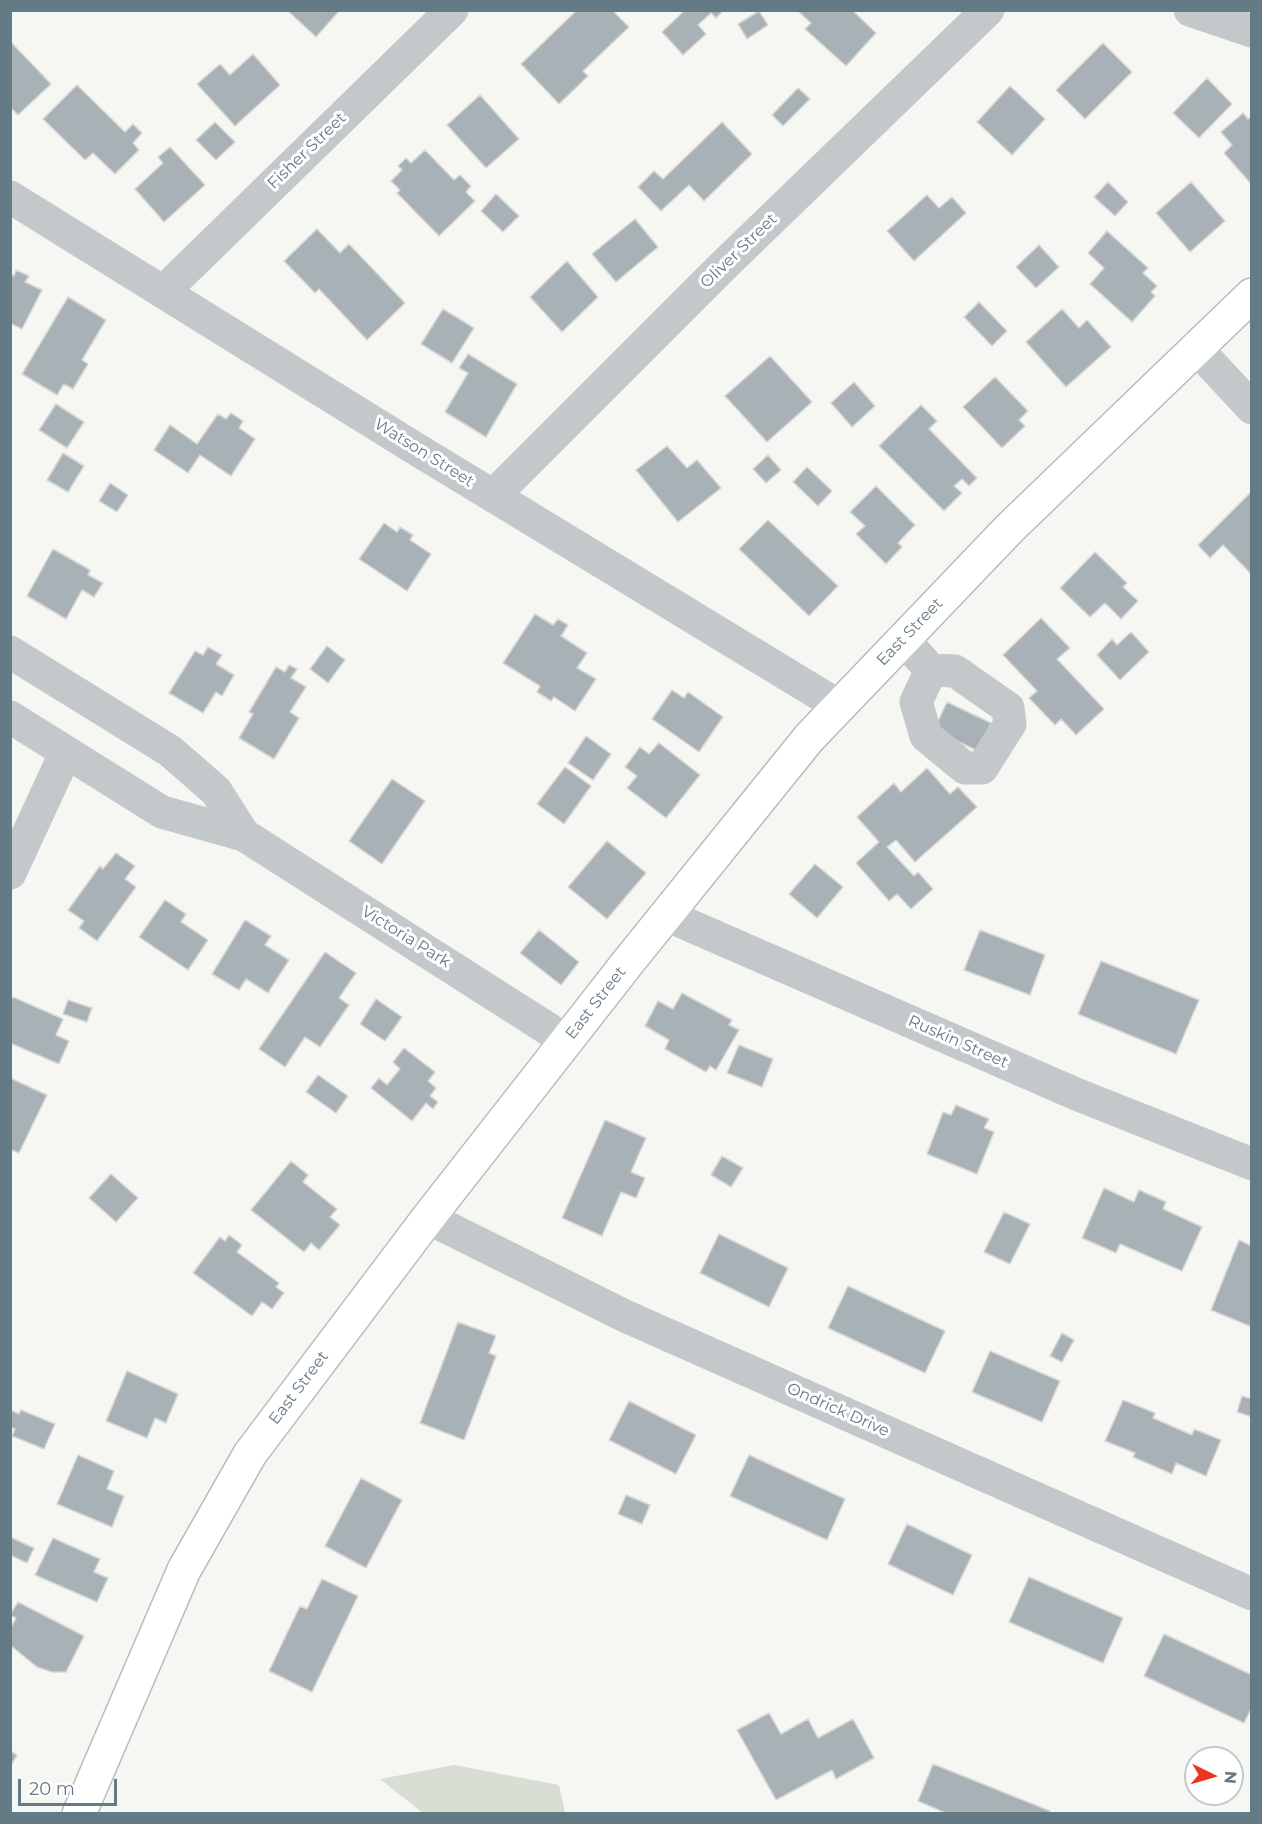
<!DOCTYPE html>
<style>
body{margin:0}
#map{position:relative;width:1262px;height:1824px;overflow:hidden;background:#f6f6f2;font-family:Montserrat,sans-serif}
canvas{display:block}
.frame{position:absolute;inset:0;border:12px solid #647a85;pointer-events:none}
.north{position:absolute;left:1184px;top:1746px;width:60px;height:60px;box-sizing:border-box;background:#fff;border:2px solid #c1cace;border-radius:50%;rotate:95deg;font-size:16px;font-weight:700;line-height:24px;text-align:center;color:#647a85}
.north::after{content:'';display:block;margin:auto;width:21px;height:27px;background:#eb361e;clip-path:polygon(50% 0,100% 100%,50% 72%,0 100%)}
.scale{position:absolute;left:18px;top:1779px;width:99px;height:27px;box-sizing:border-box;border:3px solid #647a85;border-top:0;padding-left:8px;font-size:18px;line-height:21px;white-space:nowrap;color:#647a85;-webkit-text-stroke:4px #fff;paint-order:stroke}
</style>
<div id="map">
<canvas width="1262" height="1824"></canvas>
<div class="frame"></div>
<div class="north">N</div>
<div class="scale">20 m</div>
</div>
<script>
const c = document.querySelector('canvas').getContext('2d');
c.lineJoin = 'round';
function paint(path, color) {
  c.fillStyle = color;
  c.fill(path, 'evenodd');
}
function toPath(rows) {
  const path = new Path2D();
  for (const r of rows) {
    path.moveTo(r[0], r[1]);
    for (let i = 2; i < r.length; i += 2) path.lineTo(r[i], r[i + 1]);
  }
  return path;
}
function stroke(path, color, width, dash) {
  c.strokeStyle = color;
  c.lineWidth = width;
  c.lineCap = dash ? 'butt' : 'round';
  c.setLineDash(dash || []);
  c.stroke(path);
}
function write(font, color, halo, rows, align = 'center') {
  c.font = font + ' Montserrat,sans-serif';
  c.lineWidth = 6;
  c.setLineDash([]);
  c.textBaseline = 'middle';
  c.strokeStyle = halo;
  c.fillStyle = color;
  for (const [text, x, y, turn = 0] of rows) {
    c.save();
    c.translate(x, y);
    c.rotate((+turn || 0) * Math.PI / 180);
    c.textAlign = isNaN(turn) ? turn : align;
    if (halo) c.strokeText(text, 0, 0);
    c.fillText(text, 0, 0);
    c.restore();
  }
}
paint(toPath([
 [454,1765,559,1785,565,1813,423,1813,380,1779]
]), '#d8ded3');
const building = toPath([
 [287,10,340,10,316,37,287,10],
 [577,10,612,10,629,27,583,71,588,76,559,104,521,64,577,10],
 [685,10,724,10,716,18,711,13,698,25,706,34,683,55,662,32,685,10],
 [801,10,852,10,876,33,846,66,805,29,811,23,799,12,801,10],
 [759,11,768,25,747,39,738,24,759,11],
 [10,41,51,84,18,115,10,107,10,41],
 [1103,43,1132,72,1085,119,1056,90,1103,43],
 [253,54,280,85,235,126,197,84,220,64,230,75,253,54],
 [1207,78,1232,104,1199,138,1173,113,1207,78],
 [77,85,125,132,133,124,142,133,133,143,139,150,115,174,93,153,85,160,43,119,77,85],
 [1010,86,1045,119,1012,155,977,122,1010,86],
 [798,88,810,99,783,126,772,115,798,88],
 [480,95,519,139,486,168,447,125,480,95],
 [1243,113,1248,119,1252,116,1252,185,1224,153,1232,145,1221,132,1243,113],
 [215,122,235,142,216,160,196,140,215,122],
 [722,122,752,154,704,201,689,185,661,211,638,187,654,171,663,179,722,122],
 [170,147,205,185,164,222,135,189,163,163,158,157,170,147],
 [425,150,454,180,460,175,471,186,466,192,475,201,439,236,397,193,400,190,391,181,402,170,398,166,406,158,411,163,425,150],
 [1108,182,1128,202,1115,216,1094,197,1108,182],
 [1191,182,1225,221,1190,252,1156,213,1191,182],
 [496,194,519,216,503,232,481,211,496,194],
 [927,195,939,208,952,197,966,213,914,261,887,231,927,195],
 [635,219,658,247,616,282,592,254,635,219],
 [317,229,340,253,349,244,405,303,367,340,319,289,315,293,284,261,317,229],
 [1107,231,1148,268,1143,273,1157,286,1151,292,1155,296,1132,322,1090,284,1104,268,1088,253,1107,231],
 [1039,245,1059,267,1036,288,1016,267,1039,245],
 [567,261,598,297,562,332,530,297,567,261],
 [16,270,29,276,25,282,42,290,22,329,10,323,10,274,14,276,16,270],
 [68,297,106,320,82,360,88,364,73,389,64,384,57,395,22,374,68,297],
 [979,302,1007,331,992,346,964,317,979,302],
 [443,309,474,328,452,363,421,344,443,309],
 [1062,309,1079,328,1087,320,1111,347,1066,387,1026,342,1062,309],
 [468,354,517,384,486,437,445,412,468,373,459,368,468,354],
 [770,356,812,402,767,442,725,396,770,356],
 [995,377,1028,411,1019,420,1025,426,1002,448,963,407,995,377],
 [854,382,875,406,852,427,831,403,854,382],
 [56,404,84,422,67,448,39,430,56,404],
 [921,405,937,421,929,429,977,478,969,486,962,479,954,486,962,493,944,511,879,446,921,405],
 [231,413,243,421,239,428,255,439,231,476,200,455,188,473,154,450,170,425,197,444,218,414,226,419,231,413],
 [667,446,687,468,697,460,721,488,678,522,636,470,667,446],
 [63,453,84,466,68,492,47,480,63,453],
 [768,455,781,470,766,483,753,469,768,455],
 [807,467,832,491,818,506,793,482,807,467],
 [110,483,128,495,117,512,99,501,110,483],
 [876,486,915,525,898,543,902,547,886,564,856,534,865,526,850,512,876,486],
 [1252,491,1252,575,1223,545,1210,558,1198,545,1252,491],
 [768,520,838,586,809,616,739,549,768,520],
 [384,523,397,532,400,527,413,535,410,540,431,554,407,591,359,559,384,523],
 [53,549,90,570,88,575,103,583,94,597,82,590,66,619,27,596,53,549],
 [1095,552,1127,583,1123,587,1138,601,1121,619,1105,603,1090,617,1060,588,1095,552],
 [535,614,553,625,558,619,568,625,561,636,587,653,577,668,596,679,575,711,554,697,551,701,537,692,540,686,503,663,535,614],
 [1041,618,1070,648,1057,659,1104,709,1076,735,1061,719,1055,725,1029,698,1037,691,1003,655,1041,618],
 [1131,632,1149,652,1120,680,1097,655,1112,639,1117,645,1131,632],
 [327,646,345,660,328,683,310,669,327,646],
 [208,647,222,655,216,664,234,675,222,696,216,692,203,713,169,693,195,651,203,655,208,647],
 [289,665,297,669,291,678,306,687,290,712,299,718,274,759,239,738,253,714,249,712,276,667,285,672,289,665],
 [672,690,684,698,688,692,723,717,699,752,652,719,672,690],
 [947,702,991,723,978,751,934,730,947,702],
 [586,736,611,754,593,780,568,763,586,736],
 [659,743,700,775,666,818,627,788,637,776,625,767,640,747,649,754,659,743],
 [565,767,591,786,564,824,537,804,565,767],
 [927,768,950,794,958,787,977,807,915,862,896,840,887,847,914,876,918,872,933,889,911,909,897,894,889,901,856,863,879,842,857,817,894,783,901,792,927,768],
 [392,779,425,801,382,864,349,841,392,779],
 [607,841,646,873,607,919,568,887,607,841],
 [116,853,135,866,125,879,136,887,97,941,79,928,84,921,68,910,100,866,103,869,116,853],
 [815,864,843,887,817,918,789,894,815,864],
 [165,900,186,914,181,922,208,940,188,970,139,937,165,900],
 [245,920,271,936,265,945,289,960,268,993,246,979,239,990,212,974,245,920],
 [539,930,579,962,561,985,520,953,539,930],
 [980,930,1045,955,1030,995,964,970,980,930],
 [325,952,356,973,339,998,349,1005,320,1047,305,1037,285,1067,259,1049,325,952],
 [1101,961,1199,1000,1176,1054,1078,1014,1101,961],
 [682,993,732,1020,729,1025,739,1030,716,1070,710,1066,706,1072,665,1049,669,1040,645,1026,658,1001,673,1009,682,993],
 [13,997,63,1019,56,1035,69,1041,59,1064,10,1043,10,1002,13,997],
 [376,999,402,1017,385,1041,360,1024,376,999],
 [68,1000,92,1008,87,1022,63,1014,68,1000],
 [739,1045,773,1059,762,1087,727,1073,739,1045],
 [404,1048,435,1072,428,1081,436,1088,430,1096,438,1102,433,1109,426,1103,412,1121,371,1088,379,1078,387,1085,400,1069,393,1062,404,1048],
 [318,1075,348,1096,336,1113,306,1092,318,1075],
 [10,1078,47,1095,19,1153,10,1149,10,1078],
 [956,1105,989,1119,984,1128,994,1132,977,1174,927,1154,943,1112,951,1115,956,1105],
 [605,1120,646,1138,631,1172,645,1178,636,1198,621,1192,602,1236,562,1218,605,1120],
 [722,1156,743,1168,731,1187,711,1175,722,1156],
 [291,1161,308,1175,303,1182,337,1209,330,1217,340,1225,319,1250,311,1243,304,1252,251,1210,291,1161],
 [111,1174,138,1198,116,1222,89,1198,111,1174],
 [1104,1188,1134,1202,1139,1190,1166,1202,1163,1209,1202,1227,1182,1271,1120,1244,1116,1253,1082,1238,1104,1188],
 [1004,1212,1030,1224,1010,1264,984,1252,1004,1212],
 [719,1234,788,1268,769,1307,700,1273,719,1234],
 [229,1235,242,1245,237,1252,279,1283,276,1287,284,1293,272,1309,262,1302,252,1316,193,1273,220,1237,225,1241,229,1235],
 [1239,1240,1252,1246,1252,1327,1211,1310,1239,1240],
 [848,1286,945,1331,925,1373,828,1328,848,1286],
 [458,1322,496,1336,489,1353,496,1356,464,1440,420,1423,458,1322],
 [1062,1333,1074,1340,1062,1362,1050,1356,1062,1333],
 [990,1351,1060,1381,1042,1422,972,1392,990,1351],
 [127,1371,178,1394,166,1423,155,1418,147,1438,106,1421,127,1371],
 [1242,1396,1252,1399,1252,1417,1237,1412,1242,1396],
 [1123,1400,1155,1413,1153,1418,1192,1435,1194,1429,1221,1440,1206,1476,1176,1463,1172,1474,1133,1457,1135,1453,1105,1441,1123,1400],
 [629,1401,696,1435,676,1474,609,1440,629,1401],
 [10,1410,19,1414,21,1410,55,1424,44,1449,12,1436,15,1429,10,1427,10,1410],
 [78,1455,114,1471,107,1489,124,1496,112,1527,57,1504,78,1455],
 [749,1455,845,1499,827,1540,730,1496,749,1455],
 [361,1478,402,1500,366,1568,325,1546,361,1478],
 [626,1495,650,1505,642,1524,618,1514,626,1495],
 [907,1524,972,1555,953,1595,888,1564,907,1524],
 [10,1537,34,1548,27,1563,10,1555,10,1537],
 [53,1538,100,1559,94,1572,108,1578,97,1602,35,1575,53,1538],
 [1029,1577,1123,1618,1103,1663,1009,1622,1029,1577],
 [322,1579,358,1596,312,1692,269,1671,300,1606,307,1609,322,1579],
 [18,1602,84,1636,66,1672,52,1672,37,1667,10,1645,10,1630,16,1618,10,1615,18,1602],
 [1164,1634,1252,1675,1252,1707,1244,1723,1144,1676,1164,1634],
 [769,1713,781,1734,808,1719,818,1738,853,1719,874,1758,836,1779,832,1770,776,1800,737,1730,769,1713],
 [10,1751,17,1755,10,1767,10,1751],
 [933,1764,1050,1811,1049,1814,948,1814,918,1801,933,1764],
 [1232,1767,1237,1768,1232,1781,1232,1767]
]);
paint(building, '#a8b2b6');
stroke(building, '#d8d7d5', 1.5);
const major = toPath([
 [79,1814,184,1570,250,1454,428,1218,629,961,809,738,1010,528,1252,295]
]);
stroke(major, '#b6bbbe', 36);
stroke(toPath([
 [1190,10,1252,31],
 [10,197,416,449,839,706],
 [163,292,452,10],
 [1196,348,1252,408],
 [493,496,723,266,988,10],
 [903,639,931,670,955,671,1008,708,1010,724,982,768,965,768,926,736,916,702,931,670],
 [10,652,170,751,216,791,244,835],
 [10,717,162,812,244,835,567,1041],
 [10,873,66,752],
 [666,915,1076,1094,1252,1164],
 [428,1218,625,1316,1252,1594]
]), '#c3c8ca', 33);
stroke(major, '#fff', 33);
write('16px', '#647a85', '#fff', [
 ["Fisher Street",307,151,-44],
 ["Oliver Street",739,251,-44],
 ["Watson Street",424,453,32],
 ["East Street",910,632,-46],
 ["Victoria Park",406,937,32],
 ["East Street",596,1003,-52],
 ["Ruskin Street",958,1042,24],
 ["East Street",299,1388,-53],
 ["Ondrick Drive",838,1410,24]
]);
</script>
